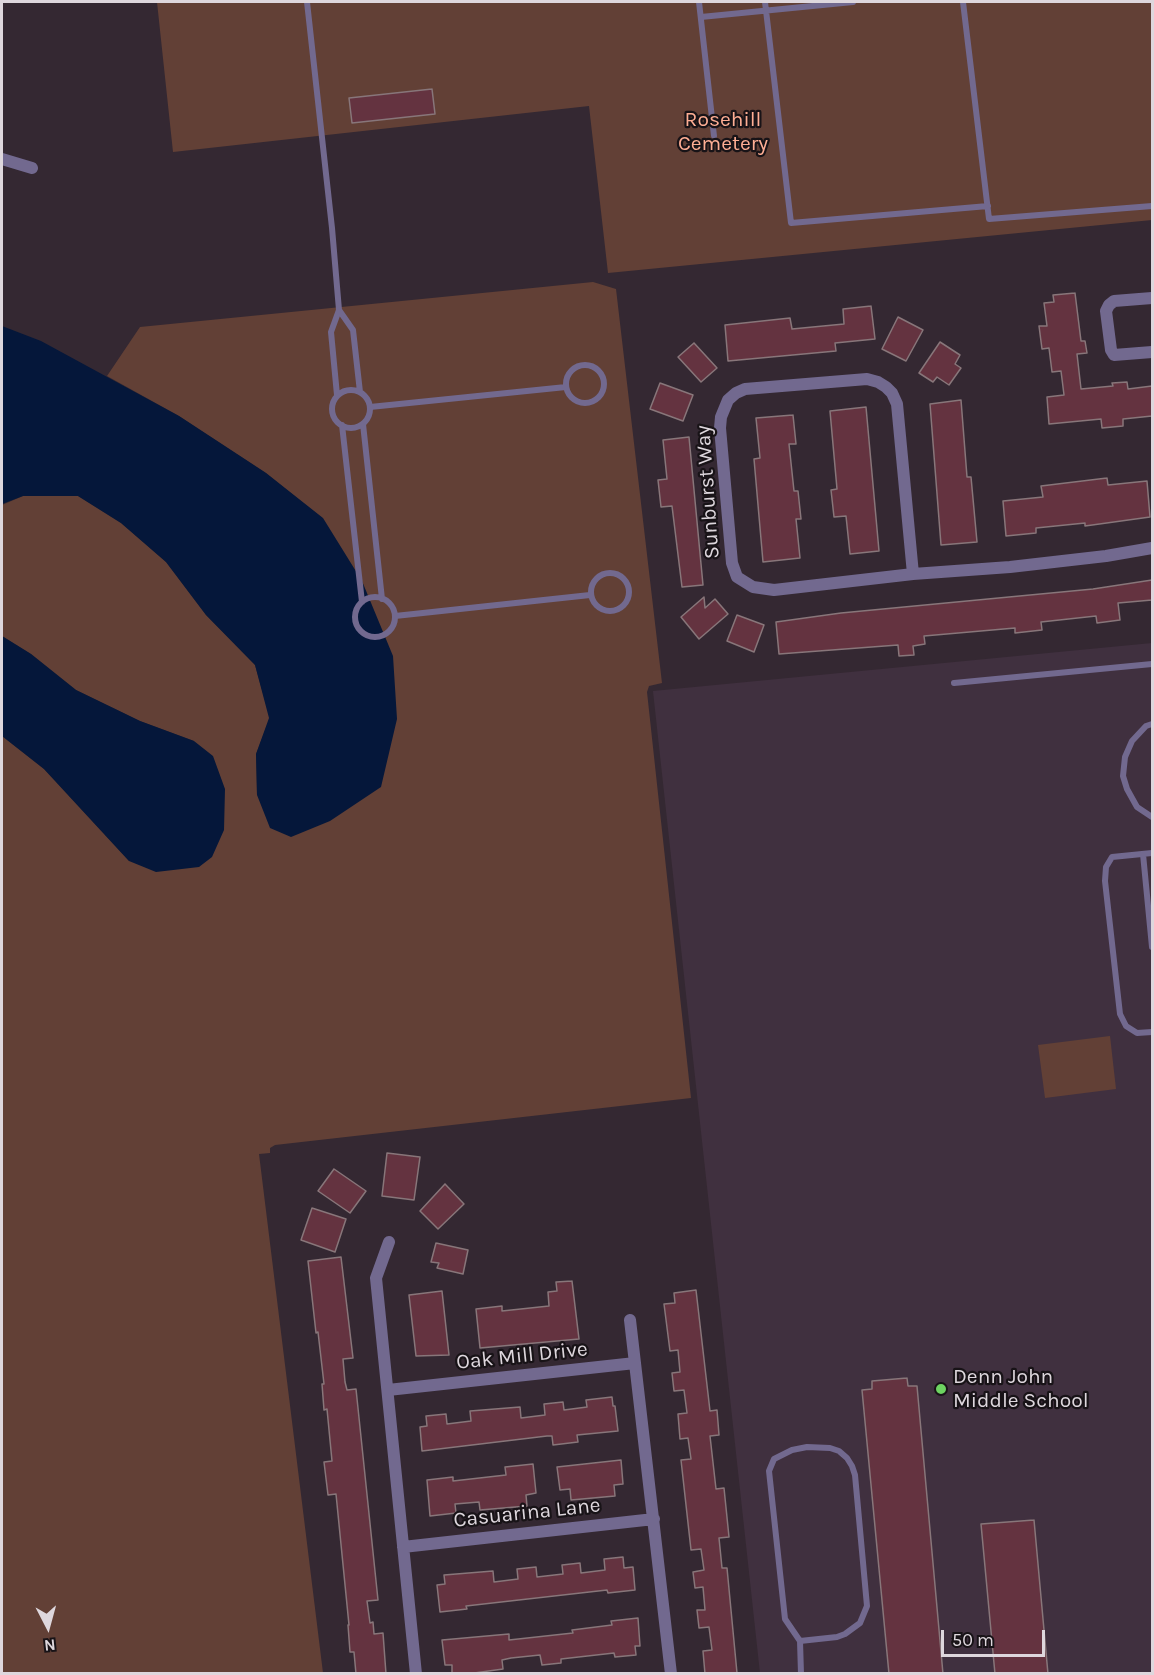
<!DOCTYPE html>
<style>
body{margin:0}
#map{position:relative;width:1154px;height:1675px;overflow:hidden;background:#342832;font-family:Karla,sans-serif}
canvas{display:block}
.frame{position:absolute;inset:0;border:3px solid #ded7dd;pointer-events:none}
.north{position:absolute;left:18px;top:1597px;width:60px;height:60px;-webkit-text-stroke:4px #181317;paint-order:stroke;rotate:174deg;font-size:16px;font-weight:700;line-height:24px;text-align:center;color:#ded7dd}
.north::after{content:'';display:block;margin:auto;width:21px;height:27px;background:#ded7dd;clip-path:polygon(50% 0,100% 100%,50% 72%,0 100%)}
.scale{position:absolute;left:941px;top:1630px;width:104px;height:27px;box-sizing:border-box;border:3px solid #ded7dd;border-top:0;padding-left:8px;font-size:18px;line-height:21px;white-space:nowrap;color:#ded7dd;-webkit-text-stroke:4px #181317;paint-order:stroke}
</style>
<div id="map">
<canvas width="1154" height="1675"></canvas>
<div class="frame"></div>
<div class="north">N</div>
<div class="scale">50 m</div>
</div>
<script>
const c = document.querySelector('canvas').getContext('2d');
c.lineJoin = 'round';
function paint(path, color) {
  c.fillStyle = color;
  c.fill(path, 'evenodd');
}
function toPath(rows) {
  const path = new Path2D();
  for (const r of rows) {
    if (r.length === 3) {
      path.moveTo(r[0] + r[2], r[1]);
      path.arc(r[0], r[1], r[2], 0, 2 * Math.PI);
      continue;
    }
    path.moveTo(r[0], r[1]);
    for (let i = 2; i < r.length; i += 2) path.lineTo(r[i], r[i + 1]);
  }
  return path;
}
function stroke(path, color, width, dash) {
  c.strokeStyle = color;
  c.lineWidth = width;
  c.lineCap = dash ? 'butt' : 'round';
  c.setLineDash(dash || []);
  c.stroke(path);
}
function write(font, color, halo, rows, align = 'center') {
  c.font = font + ' Karla,sans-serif';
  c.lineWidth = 4.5;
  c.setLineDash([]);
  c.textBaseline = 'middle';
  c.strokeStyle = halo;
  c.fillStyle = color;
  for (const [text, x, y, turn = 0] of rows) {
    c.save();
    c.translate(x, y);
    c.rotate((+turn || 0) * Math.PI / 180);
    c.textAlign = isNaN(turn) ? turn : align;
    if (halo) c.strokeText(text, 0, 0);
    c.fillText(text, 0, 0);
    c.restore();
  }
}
paint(toPath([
 [1152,643,1152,1673,760,1673,653,691]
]), '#40303f');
paint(toPath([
 [157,2,1152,2,1152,220,608,273,589,106,173,152],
 [593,282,616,289,662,683,649,686,647,692,691,1098,275,1145,270,1148,270,1153,259,1154,323,1673,2,1673,2,736,44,769,129,861,194,741,140,721,76,690,31,654,2,636,2,505,23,496,78,496,121,523,166,562,206,615,255,665,270,718,256,754,257,795,323,519,266,473,179,416,107,376,140,327],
 [1110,1036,1116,1089,1045,1098,1038,1045]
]), '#624036');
paint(toPath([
 [2,326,41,341,179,416,266,473,323,518,362,581,393,656,397,719,381,787,330,821,291,837,270,828,257,795,256,754,269,718,255,665,206,615,166,562,121,523,78,496,23,496,2,504],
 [2,636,31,654,76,690,140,721,194,741,213,756,225,789,224,830,212,857,199,867,156,872,129,861,44,769,2,736]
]), '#05173a');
const building = toPath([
 [432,89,435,114,352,123,349,98,432,89],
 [1075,293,1081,341,1085,341,1087,353,1077,354,1081,389,1113,386,1112,383,1127,382,1128,389,1152,386,1152,416,1123,419,1123,426,1102,428,1101,419,1049,424,1047,397,1064,395,1061,371,1052,372,1049,348,1042,349,1039,326,1047,326,1044,303,1054,302,1053,295,1075,293],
 [871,306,875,339,835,343,836,351,728,361,725,325,790,318,792,329,844,324,843,309,871,306],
 [898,317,923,330,906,361,882,349,898,317],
 [940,342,960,355,955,364,961,368,949,385,937,377,933,382,919,373,940,342],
 [694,343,717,368,701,382,678,357,694,343],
 [660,383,693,395,683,421,650,409,660,383],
 [961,400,967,477,971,477,977,542,941,545,930,404,961,400],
 [866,407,879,551,850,554,846,516,834,517,831,490,837,489,830,411,866,407],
 [793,415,796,444,789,444,794,491,798,491,801,519,796,519,800,558,763,562,754,459,760,458,756,418,793,415],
 [689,437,703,585,682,587,672,506,661,507,658,480,667,479,663,440,689,437],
 [1107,478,1108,485,1147,481,1150,517,1085,526,1085,523,1036,528,1036,533,1006,536,1003,501,1043,497,1041,486,1107,478],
 [1152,580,1152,600,1118,603,1120,620,1097,623,1096,616,1041,622,1042,630,1015,633,1015,628,924,636,925,644,913,646,914,655,899,656,898,645,779,654,776,622,841,613,1093,589,1152,580],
 [704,597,705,608,715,599,728,614,699,639,681,617,704,597],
 [737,615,764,625,754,652,727,641,737,615],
 [387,1153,420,1157,414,1200,382,1196,387,1153],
 [334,1169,366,1191,350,1213,318,1191,334,1169],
 [445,1184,464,1204,438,1229,420,1211,445,1184],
 [312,1208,346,1219,335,1252,301,1240,312,1208],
 [436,1243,468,1250,463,1274,437,1268,439,1263,431,1262,436,1243],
 [341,1257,353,1358,343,1359,345,1382,347,1390,356,1389,378,1600,367,1601,370,1623,373,1622,374,1634,383,1633,386,1674,356,1674,354,1652,350,1652,348,1625,349,1625,336,1494,328,1495,324,1462,332,1461,327,1409,324,1410,322,1384,324,1384,318,1332,316,1333,308,1261,341,1257],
 [572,1281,579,1339,480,1348,476,1309,502,1306,502,1311,549,1306,548,1292,557,1291,556,1282,572,1281],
 [696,1290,710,1411,717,1410,719,1435,710,1436,716,1489,724,1488,729,1537,719,1538,722,1568,727,1568,737,1673,731,1674,705,1674,703,1651,712,1650,709,1627,699,1628,697,1610,705,1610,703,1587,695,1588,693,1572,704,1570,701,1549,691,1550,681,1460,691,1459,688,1438,680,1439,678,1414,687,1413,684,1390,674,1391,672,1373,680,1372,678,1350,670,1351,664,1304,675,1303,674,1293,696,1290],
 [442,1291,449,1355,416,1356,409,1295,442,1291],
 [907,1378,908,1386,917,1386,943,1674,889,1674,862,1390,872,1389,872,1381,907,1378],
 [612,1397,613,1406,615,1406,618,1431,577,1435,578,1442,553,1445,552,1436,547,1436,422,1451,420,1427,427,1426,426,1416,446,1414,447,1424,471,1421,470,1411,520,1407,521,1418,545,1415,544,1404,563,1402,564,1410,587,1407,586,1400,612,1397],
 [621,1460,623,1484,614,1485,615,1496,571,1500,570,1489,560,1490,557,1467,621,1460],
 [533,1464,536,1493,526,1495,527,1506,480,1510,479,1502,455,1504,456,1513,430,1516,427,1480,453,1477,453,1481,506,1475,505,1467,533,1464],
 [1034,1520,1048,1674,995,1674,981,1524,1034,1520],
 [623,1557,624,1568,633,1567,635,1590,608,1593,607,1590,466,1606,467,1609,440,1612,437,1585,445,1584,444,1575,493,1571,494,1582,518,1579,517,1569,536,1567,537,1577,563,1574,562,1565,580,1563,581,1573,605,1570,604,1559,623,1557],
 [638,1618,640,1646,635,1646,636,1655,615,1657,614,1653,561,1659,561,1663,542,1665,540,1655,511,1658,502,1660,503,1669,467,1674,452,1674,452,1665,445,1665,442,1640,509,1634,509,1640,573,1633,572,1630,612,1625,611,1621,638,1618]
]);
paint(building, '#643340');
stroke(building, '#88767a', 1.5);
stroke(toPath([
 [307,2,332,228,339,310,331,332,337,395],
 [699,2,714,136],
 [765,2,791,223,988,206],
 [963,2,989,219,1152,206],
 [701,17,853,2],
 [339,310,353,330,360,392],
 [585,384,19],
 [351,409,19],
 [370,407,566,387],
 [363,424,382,599],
 [342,425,362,602],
 [610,592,19],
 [375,617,20],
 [395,616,590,595],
 [954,683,1152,664],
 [1152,724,1146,726,1132,741,1125,757,1123,776,1127,789,1137,807,1152,817],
 [1152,853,1112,857,1106,867,1105,881,1120,1014,1126,1026,1137,1033,1152,1032],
 [1143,854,1152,947],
 [800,1641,837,1637,845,1634,860,1623,867,1606,855,1475,852,1466,847,1458,839,1451,830,1448,807,1447,792,1450,774,1459,769,1471,785,1619,800,1641,801,1674]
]), '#72698f', 6);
stroke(toPath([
 [2,159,32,168],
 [1152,298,1114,301,1109,305,1106,311,1111,350,1114,355,1152,352],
 [913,574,897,404,892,393,886,387,878,382,867,379,745,389,736,393,728,400,721,417,720,428,732,563,737,577,753,587,774,590,913,574,1010,567,1106,556,1152,548],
 [389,1242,376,1278,416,1674],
 [630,1320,671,1674],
 [388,1390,635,1363],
 [403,1547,654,1519]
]), '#72698f', 12);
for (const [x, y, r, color] of [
 [941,1389,6,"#6dd361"]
]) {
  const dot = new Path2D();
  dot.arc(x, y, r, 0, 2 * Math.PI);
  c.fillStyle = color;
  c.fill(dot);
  stroke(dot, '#181317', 2);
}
write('21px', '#feae94', '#181317', [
 ["Rosehill",723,120],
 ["Cemetery",723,144]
]);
write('21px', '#ded7dd', '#181317', [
 ["Sunburst Way",708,492,-94],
 ["Oak Mill Drive",522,1356,-6],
 ["Casuarina Lane",527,1513,-6]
]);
write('21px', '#ded7dd', '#181317', [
 ["Denn John",953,1377],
 ["Middle School",953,1401]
], 'left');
</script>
